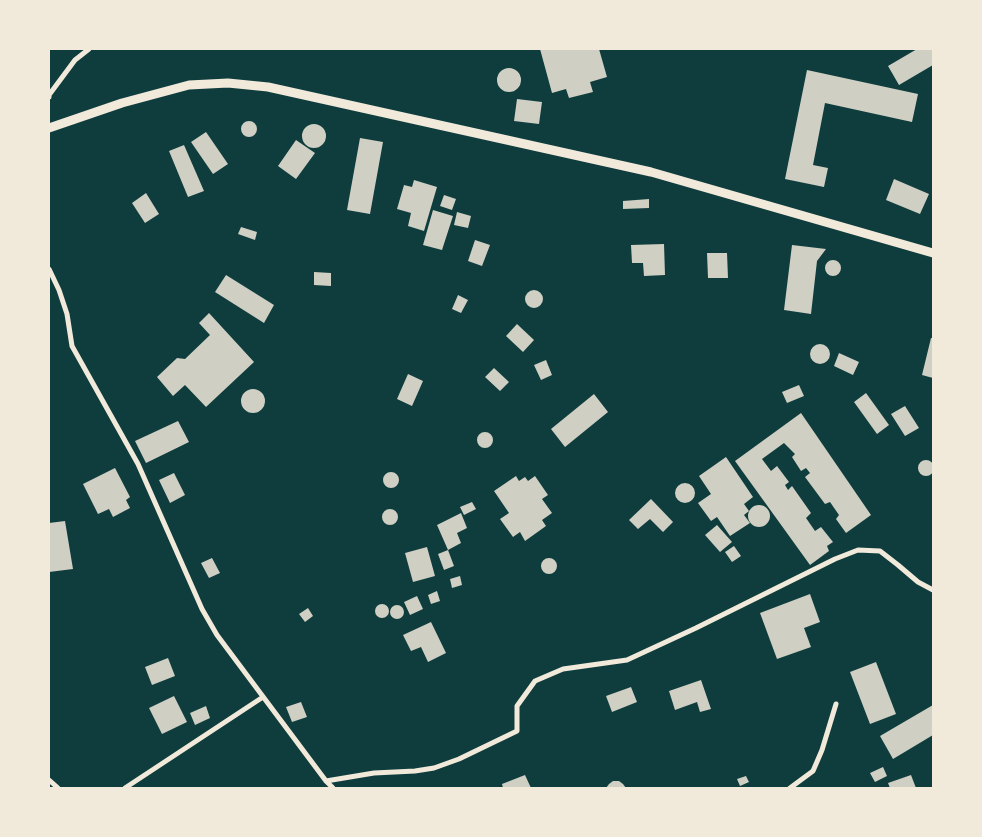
<!DOCTYPE html>
<style>
body{margin:0}
#map{position:relative;width:982px;height:837px;overflow:hidden;background:#0f3d3e;font-family:"Golos Text",sans-serif}
canvas{display:block}
.frame{position:absolute;inset:0;border:50px solid #f1e9da;pointer-events:none}
</style>
<div id="map">
<canvas width="982" height="837"></canvas>
<div class="frame"></div>
</div>
<script>
const c = document.querySelector('canvas').getContext('2d');
c.lineJoin = 'round';
function paint(path, color) {
  c.fillStyle = color;
  c.fill(path, 'evenodd');
}
function toPath(rows) {
  const path = new Path2D();
  for (const r of rows) {
    if (r.length === 3) {
      path.moveTo(r[0] + r[2], r[1]);
      path.arc(r[0], r[1], r[2], 0, 2 * Math.PI);
      continue;
    }
    path.moveTo(r[0], r[1]);
    for (let i = 2; i < r.length; i += 2) path.lineTo(r[i], r[i + 1]);
  }
  return path;
}
function stroke(path, color, width, dash) {
  c.strokeStyle = color;
  c.lineWidth = width;
  c.lineCap = dash ? 'butt' : 'round';
  c.setLineDash(dash || []);
  c.stroke(path);
}
paint(toPath([
 [540,49,599,49,607,77,590,82,593,92,569,98,566,89,552,93],
 [917,49,933,49,933,65,899,85,888,66],
 [509,80,12],
 [807,70,918,94,912,122,825,103,813,165,828,168,824,187,785,179],
 [517,99,542,102,539,124,514,121],
 [249,129,8],
 [314,136,12],
 [206,132,228,164,213,174,191,142],
 [360,138,383,142,370,214,347,210],
 [296,140,315,153,296,179,278,166],
 [184,145,204,191,188,197,169,151],
 [894,179,929,194,920,214,886,200],
 [414,180,437,187,424,231,408,226,411,213,397,209,404,185,412,187],
 [146,193,159,214,145,223,132,203],
 [444,195,456,199,452,210,440,206],
 [649,199,649,208,623,209,623,201],
 [433,210,453,216,442,250,423,245],
 [457,212,471,216,468,228,454,225],
 [241,227,257,232,255,240,238,234],
 [475,240,490,245,482,266,468,261],
 [664,244,665,275,644,276,643,263,632,263,631,245],
 [792,245,826,249,817,261,811,314,784,310],
 [707,253,727,253,728,278,708,278],
 [833,268,8],
 [314,272,331,273,331,286,314,285],
 [226,275,274,305,264,323,215,292],
 [534,299,9],
 [458,295,468,300,461,313,452,309],
 [209,313,254,362,206,407,185,385,173,396,157,377,177,358,185,359,210,335,199,323],
 [517,324,534,340,523,352,506,336],
 [931,338,933,338,933,378,922,375],
 [820,354,10],
 [839,353,859,362,853,375,834,366],
 [546,360,552,375,541,380,534,365],
 [494,368,509,382,500,391,485,377],
 [408,374,423,381,412,406,397,399],
 [799,385,804,396,787,403,782,392],
 [253,401,12],
 [866,393,889,425,877,434,854,402],
 [594,394,608,412,565,447,551,429],
 [905,406,919,428,905,436,891,414],
 [801,413,871,515,846,533,836,519,839,515,830,502,825,504,805,477,810,473,806,468,801,471,792,457,795,454,784,443,762,459,771,471,777,466,789,482,785,485,788,490,792,486,811,513,806,518,815,531,821,527,833,542,827,546,829,551,810,565,735,461],
 [178,421,189,442,146,463,135,441],
 [485,440,8],
 [726,457,753,497,744,504,749,511,744,515,750,523,730,536,717,517,711,521,698,503,711,494,699,476],
 [926,468,8],
 [115,468,130,497,126,500,130,508,113,517,109,509,98,514,83,484],
 [391,480,8],
 [174,473,185,495,170,503,159,480],
 [516,476,519,481,525,477,528,481,535,476,548,495,542,499,552,513,542,520,546,526,525,541,520,532,513,537,500,519,509,513,494,491],
 [685,493,10],
 [651,499,673,522,663,532,650,519,638,529,629,520],
 [472,502,476,509,464,515,460,507],
 [759,516,11],
 [390,517,8],
 [461,513,467,528,457,533,461,543,448,550,437,525],
 [65,521,73,569,49,572,49,523],
 [717,525,732,542,720,552,705,535],
 [734,546,741,556,732,562,725,552],
 [427,547,435,576,413,582,405,553],
 [448,550,454,566,444,570,438,554],
 [212,558,220,573,209,578,201,563],
 [549,566,8],
 [460,576,462,585,452,588,450,579],
 [437,591,440,601,431,604,428,595],
 [810,594,820,622,804,628,811,647,777,659,760,613],
 [417,596,423,609,410,615,404,602],
 [382,611,7],
 [397,612,7],
 [308,608,313,616,305,622,299,614],
 [431,622,446,653,428,662,421,647,411,651,403,635],
 [168,658,175,676,152,685,145,667],
 [876,662,896,714,870,724,850,672],
 [701,680,711,709,700,712,697,702,675,710,669,691],
 [631,687,637,702,612,712,606,696],
 [174,696,187,722,162,734,149,708],
 [301,702,307,717,292,722,286,707],
 [933,705,933,735,893,759,880,736],
 [206,706,210,718,195,725,190,713],
 [883,767,887,776,875,782,870,773],
 [525,775,531,788,503,788,502,784],
 [911,775,916,788,890,788,888,783],
 [746,776,749,782,740,786,737,779],
 [613,781,619,781,623,784,626,788,606,788,609,784]
]), '#cfcfc3');
stroke(toPath([
 [49,97,49,95,75,60,89,49],
 [49,269,59,290,67,314,72,346,138,464,202,609,217,635,326,781,333,788],
 [49,780,58,788],
 [326,781,374,773,415,771,434,768,459,759,517,731,517,706,535,681,563,669,627,660,696,628,835,559,858,550,880,551,898,565,918,582,933,590],
 [125,788,263,697],
 [790,788,813,771,822,750,836,704]
]), '#f1e9da', 5);
stroke(toPath([
 [49,128,122,103,189,85,228,83,268,87,651,172,933,253]
]), '#f1e9da', 9);
</script>
